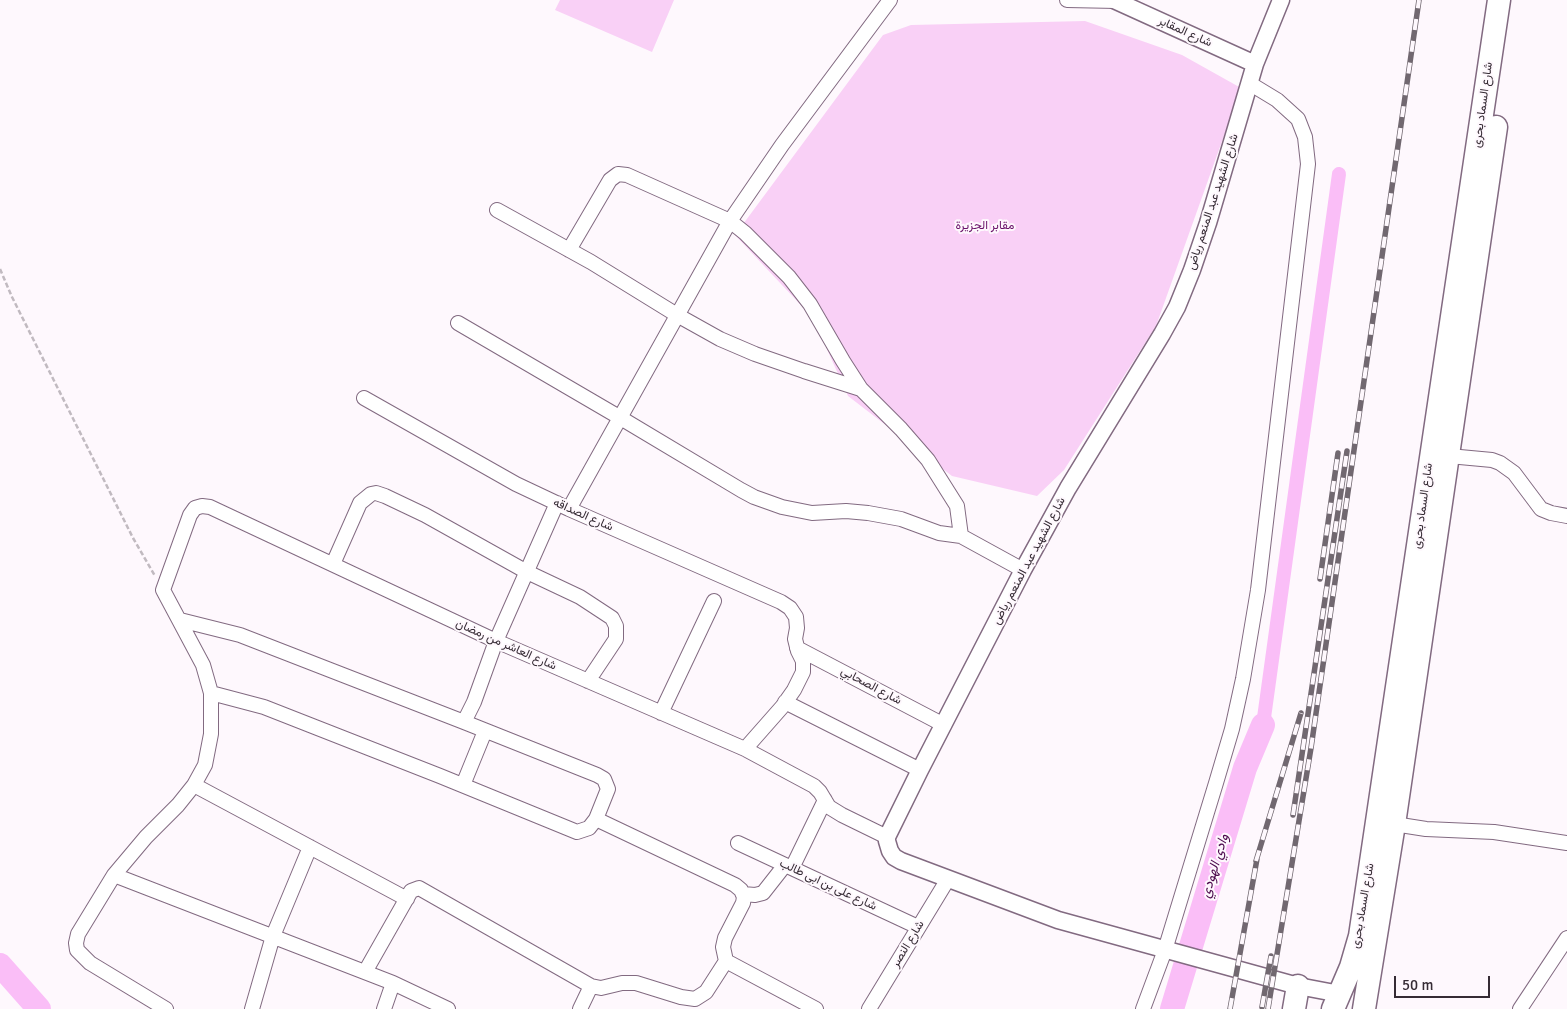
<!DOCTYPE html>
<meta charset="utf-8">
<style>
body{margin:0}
#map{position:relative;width:1567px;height:1009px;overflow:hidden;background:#fef8fd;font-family:Signika,sans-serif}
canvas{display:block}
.scale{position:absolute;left:1394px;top:976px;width:96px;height:22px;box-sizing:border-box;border:2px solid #352b34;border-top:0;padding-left:6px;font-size:15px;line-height:18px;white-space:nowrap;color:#352b34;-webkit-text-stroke:4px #fef8fd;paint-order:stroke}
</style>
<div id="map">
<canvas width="1567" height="1009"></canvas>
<div class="scale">50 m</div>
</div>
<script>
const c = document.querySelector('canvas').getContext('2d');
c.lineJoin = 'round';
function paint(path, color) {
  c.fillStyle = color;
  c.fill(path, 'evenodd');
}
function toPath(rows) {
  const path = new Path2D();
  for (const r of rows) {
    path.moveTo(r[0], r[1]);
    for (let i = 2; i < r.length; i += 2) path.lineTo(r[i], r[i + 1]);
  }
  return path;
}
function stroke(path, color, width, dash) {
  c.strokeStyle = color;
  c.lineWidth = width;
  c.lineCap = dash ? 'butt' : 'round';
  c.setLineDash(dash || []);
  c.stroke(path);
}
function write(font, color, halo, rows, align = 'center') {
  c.font = font + ' Signika,Vazirmatn,sans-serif';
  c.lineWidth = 4;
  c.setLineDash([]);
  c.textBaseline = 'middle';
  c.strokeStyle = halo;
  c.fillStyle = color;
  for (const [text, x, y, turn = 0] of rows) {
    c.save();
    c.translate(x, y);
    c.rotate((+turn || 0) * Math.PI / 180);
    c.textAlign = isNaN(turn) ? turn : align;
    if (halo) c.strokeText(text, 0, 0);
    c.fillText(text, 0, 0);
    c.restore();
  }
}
paint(toPath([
 [560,0,674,0,652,52,555,10],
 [1085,21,1182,55,1241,88,1156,326,1064,470,1037,496,952,476,848,396,813,318,735,235,883,35,911,25]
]), '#f9d0f6');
stroke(toPath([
 [1263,725,1339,174]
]), '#fabef7', 14);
stroke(toPath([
 [0,965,39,1009],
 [1172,1009,1245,768,1263,725]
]), '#fabef7', 24);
const minor = toPath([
 [1067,0,1117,1],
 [497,210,591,262,677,315,720,339,755,354,804,371,861,389],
 [569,250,610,180,618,174,627,175,730,221,745,233,789,277,810,304,843,361,861,389,901,429,928,460,957,506,961,536,1023,570],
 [458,323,619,417,741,490,754,497,782,507,812,513,846,511,868,513,901,519,939,533,961,536],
 [364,398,516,484,569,509,781,602,790,608,796,617,797,628,795,639,798,651,803,661,803,672,794,690,782,707,745,749],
 [1449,456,1492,460,1500,463,1514,473,1541,509,1551,513,1567,516],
 [569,509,730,221,782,145,890,0],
 [333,564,360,503,371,494,376,493,385,496,425,515,527,572,580,597,612,618,616,626,616,639,588,681],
 [180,620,240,635,464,722,597,775,604,779,608,789,596,819,589,828,577,832,440,776,264,707,211,693],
 [797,648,944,725],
 [785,702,920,770],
 [661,713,714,601],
 [464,722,474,702,496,641,557,503],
 [194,785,407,899],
 [463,785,485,731],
 [1394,824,1426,829,1494,832,1567,843],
 [738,843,918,927],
 [792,868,825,800],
 [114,875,393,983,384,1009],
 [743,894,755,895,763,893,785,865],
 [726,961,816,1009],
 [365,972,411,891,419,888,591,986,601,988,622,983,636,983,681,997,695,999,706,992,726,961,723,947,725,938,743,903,744,897,741,890,735,885,596,819],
 [393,983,448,1009],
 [166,1009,90,963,77,950,76,943,78,934,114,875,146,837,178,805,194,785,205,765,211,734,211,693,203,665,163,590,190,515,195,508,202,506,210,507,496,641,745,749,814,786,820,792,829,807,842,815,887,837],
 [252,1009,273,936,310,847],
 [580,1009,591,986],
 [869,1009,948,879],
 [1143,1009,1165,950,1216,783,1232,729,1243,679,1258,590,1308,164,1305,137,1298,119,1277,100,1249,83],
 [1520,1009,1567,938]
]);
const tertiary = toPath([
 [1114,0,1255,64],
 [1281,0,1255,64,1208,223,1192,270,1177,307,1162,334,1068,488,1023,570,920,770,887,837,887,841,890,851,894,857,901,861,1058,920,1298,986,1340,994]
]);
const trunk = toPath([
 [1294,1009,1298,986],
 [1333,1009,1351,967,1360,936,1499,0],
 [1364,1009,1394,824,1496,127]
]);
stroke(minor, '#826a81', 16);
stroke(tertiary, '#826a81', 19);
stroke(trunk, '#826a81', 25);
stroke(toPath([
 [0,269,12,297,133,538,155,576]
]), '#c1bac0', 2.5, [5, 2.5]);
stroke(minor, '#fff', 14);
stroke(tertiary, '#fff', 16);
stroke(trunk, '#fff', 22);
const rail = toPath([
 [1320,579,1338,453],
 [1293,815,1347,451],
 [1256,861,1301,713],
 [1262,1007,1271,956],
 [1230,1009,1257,859],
 [1268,1009,1311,748,1419,0]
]);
stroke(rail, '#716870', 5.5);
stroke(rail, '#fef8fd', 4, [11]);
write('12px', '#352b34', '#fef8fd', [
 ["شارع المقابر",1185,32,24],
 ["شارع السماد بحرى",1483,105,-82],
 ["شارع الشهيد عبد المنعم رياض",1213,202,-72],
 ["شارع السماد بحرى",1423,506,-82],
 ["شارع الصداقه",583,515,24],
 ["شارع الشهيد عبد المنعم رياض",1029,561,-62],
 ["شارع العاشر من رمضان",506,645,24],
 ["شارع الصحابي",871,686,28],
 ["شارع على بن ابى طالب",828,885,25],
 ["شارع السماد بحرى",1363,906,-80],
 ["شارع النصر",908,944,-59]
]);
write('12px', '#6a126a', '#fef8fd', [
 ["مقابر الجزيرة",985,226]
]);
write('italic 14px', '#4d0a4d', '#fef8fd', [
 ["وادي الهودي",1215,866,-73]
]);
</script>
